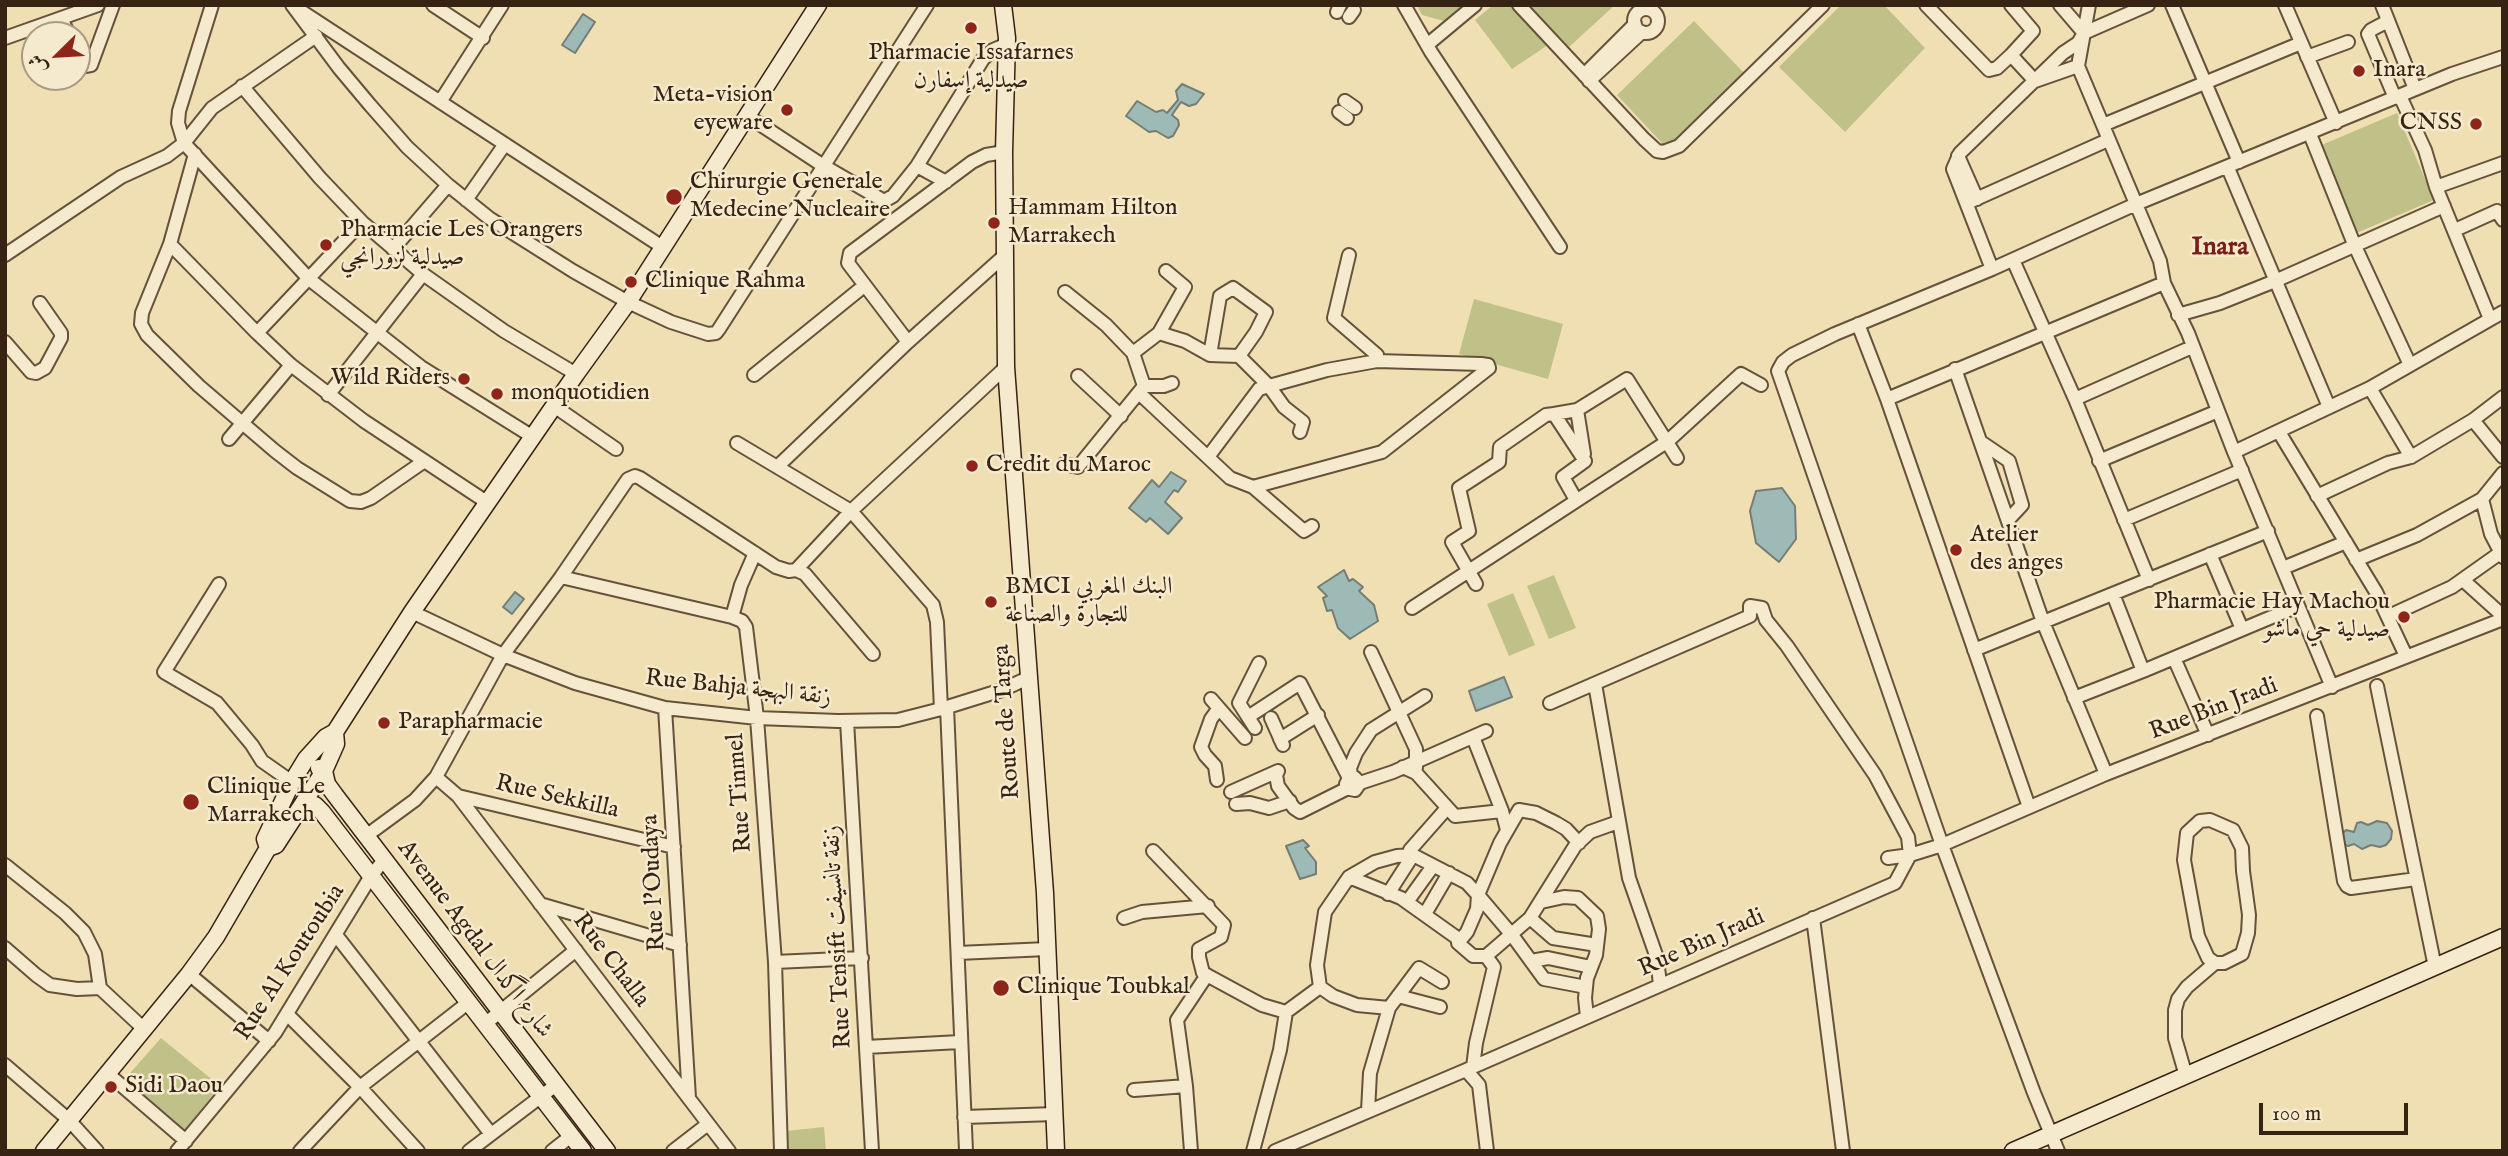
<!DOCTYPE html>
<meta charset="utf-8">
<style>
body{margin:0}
#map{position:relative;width:2508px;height:1156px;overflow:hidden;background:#f0dfb3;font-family:"IM FELL English",Amiri,serif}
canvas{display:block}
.frame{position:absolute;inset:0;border:7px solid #372313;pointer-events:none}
.north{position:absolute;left:21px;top:21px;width:70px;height:70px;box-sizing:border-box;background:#f5eace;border:2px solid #a99a83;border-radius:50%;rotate:246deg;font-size:19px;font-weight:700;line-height:28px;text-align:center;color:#372313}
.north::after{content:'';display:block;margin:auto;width:24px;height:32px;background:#8f2418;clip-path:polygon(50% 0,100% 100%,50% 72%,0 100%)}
.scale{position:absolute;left:2259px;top:1103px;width:149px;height:32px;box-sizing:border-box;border:4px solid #372313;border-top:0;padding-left:9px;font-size:21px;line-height:24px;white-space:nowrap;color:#372313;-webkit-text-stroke:5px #f5eace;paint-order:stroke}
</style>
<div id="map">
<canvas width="2508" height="1156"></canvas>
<div class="frame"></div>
<div class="north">ش</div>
<div class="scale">100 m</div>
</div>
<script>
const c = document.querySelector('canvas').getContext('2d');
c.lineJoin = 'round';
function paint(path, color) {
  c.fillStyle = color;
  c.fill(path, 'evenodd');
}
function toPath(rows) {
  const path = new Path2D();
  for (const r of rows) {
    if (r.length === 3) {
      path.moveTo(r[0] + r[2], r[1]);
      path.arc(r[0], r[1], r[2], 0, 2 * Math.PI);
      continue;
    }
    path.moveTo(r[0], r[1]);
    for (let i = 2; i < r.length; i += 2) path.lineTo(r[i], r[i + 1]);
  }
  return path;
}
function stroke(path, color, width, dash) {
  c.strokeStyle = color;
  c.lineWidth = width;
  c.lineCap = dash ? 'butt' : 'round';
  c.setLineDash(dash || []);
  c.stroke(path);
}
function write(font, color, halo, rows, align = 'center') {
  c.font = font + ' "IM FELL English",Amiri,serif';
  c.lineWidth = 5;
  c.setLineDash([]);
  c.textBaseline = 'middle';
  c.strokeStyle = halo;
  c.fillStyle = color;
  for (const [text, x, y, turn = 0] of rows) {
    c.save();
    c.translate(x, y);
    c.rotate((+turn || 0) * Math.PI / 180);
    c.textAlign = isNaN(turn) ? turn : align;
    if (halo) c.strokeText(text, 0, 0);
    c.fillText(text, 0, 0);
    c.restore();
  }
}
paint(toPath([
 [1417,5,1464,5,1444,21,1422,15],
 [1493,5,1512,5,1548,45,1512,69,1475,20],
 [1529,5,1615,5,1569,47],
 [1841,5,1884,5,1925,48,1845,132,1779,67],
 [1694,21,1746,75,1676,141,1662,143,1617,95],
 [2397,113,2434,200,2354,234,2317,147],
 [1474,299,1563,324,1548,379,1459,354],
 [1554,575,1576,628,1549,639,1527,586],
 [1513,593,1535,645,1509,656,1487,604],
 [161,1038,220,1086,184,1131,124,1080],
 [824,1127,826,1151,788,1151,786,1131]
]), '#c0c089');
const water = toPath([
 [583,14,595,22,575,53,562,45,583,14],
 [1182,84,1204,94,1196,104,1189,106,1181,102,1172,115,1178,120,1179,125,1173,136,1168,138,1156,131,1149,132,1126,116,1137,101,1156,112,1163,110,1167,113,1178,100,1176,91,1182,84],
 [1171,472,1186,481,1178,492,1174,490,1165,502,1182,518,1168,534,1150,518,1146,522,1129,508,1152,480,1159,487,1171,472],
 [1782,488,1795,506,1796,539,1779,562,1756,543,1750,511,1756,491,1782,488],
 [1344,570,1349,581,1353,579,1363,587,1359,591,1374,605,1378,621,1350,639,1338,628,1332,610,1327,611,1323,598,1327,596,1318,587,1344,570],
 [515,592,524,599,512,614,503,607,515,592],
 [1504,677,1512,697,1476,711,1469,691,1504,677],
 [2377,821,2387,823,2392,831,2391,839,2386,845,2380,847,2371,845,2362,849,2354,844,2348,846,2343,844,2342,834,2346,830,2354,832,2357,823,2361,822,2368,825,2377,821],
 [1303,840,1309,846,1305,848,1316,862,1316,874,1300,879,1286,846,1303,840]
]);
paint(water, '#9ebab6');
stroke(water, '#757e75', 2);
const street = toPath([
 [212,5,179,111,178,123,184,143,309,279,421,367,533,437],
 [292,5,339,68,370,105,407,147,448,185,489,218,573,271,628,302,671,322,708,334,716,333,719,329,927,5],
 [433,5,483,38],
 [1404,5,1431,52,1560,247],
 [1519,5,1644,139,1657,151,1663,152,1679,146,1823,5],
 [1926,5,1989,70,1997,68,2011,55],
 [2011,5,2033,31,2011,55,2035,81,2078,66,2089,5],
 [2060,5,2084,33],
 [2172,5,2239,162],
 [2285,5,2336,123],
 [2382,5,2415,89],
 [1646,21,12],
 [301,11,664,248],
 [1337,12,1340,5],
 [1349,17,1354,10],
 [61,18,69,35],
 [2388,21,2371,30,2368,34,2395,98],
 [5,38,98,5],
 [1427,45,1475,5],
 [77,53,81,63,85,66,91,65,113,5],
 [2307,57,2348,42],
 [2078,66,2160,261,2164,283,2188,333,2234,452,2332,687],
 [1584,75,1635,24],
 [1589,81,1642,32],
 [242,86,320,178,362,222,423,274,457,298,504,331,576,374],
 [2400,96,2425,150,2436,187,2490,319],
 [1345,101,1355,108],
 [440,102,502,5],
 [1339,112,1347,118],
 [749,117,822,165,884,201,893,196,917,166,983,59,993,50,1007,44],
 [2103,125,2301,43],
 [2310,134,2354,244,2410,365],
 [195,154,170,244,142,313,141,324,147,335,199,386,275,451,297,468,350,501,361,502,371,498,423,462],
 [1958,156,1977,199],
 [917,166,946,182],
 [2228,168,2329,407],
 [2436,187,2503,163],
 [466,200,505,144],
 [1967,203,2108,140],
 [2455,230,2497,211,2503,220],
 [170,244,257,333,291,365,364,421,488,503],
 [393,249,448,185],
 [5,255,121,177,167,156,184,143,212,108,316,36],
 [2013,260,2075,399,2149,580],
 [1992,269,1953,169,1960,153,2063,53,2078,43,2084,33,2148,5],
 [1065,292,1106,325,1133,353,1144,386],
 [2178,315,2220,303,2275,281,2444,206],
 [1858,324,1887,399,2029,807],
 [257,333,362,222],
 [1159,333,1185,287,1166,271],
 [5,342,31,372,36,373,45,368,61,338,61,333,40,303],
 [908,342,848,263,850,253,972,162,986,155,1004,152],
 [1133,353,1159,333,1185,341,1210,355,1239,356,1269,386,1327,370,1377,361,1377,355,1334,318,1349,255],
 [1210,355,1220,296,1233,288,1266,312,1256,332,1239,356],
 [1955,369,2043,622,2106,774],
 [754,375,864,286],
 [1078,376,1121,416],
 [2370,388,2411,457],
 [1139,393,1230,478,1253,487,1304,531,1312,526],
 [328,395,423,274],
 [1887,399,2164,283],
 [2075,399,2192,347],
 [554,406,616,449],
 [1577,410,1584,454],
 [2473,420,2503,457],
 [2279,432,2376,592,2406,656],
 [229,439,291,365],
 [1981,442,2009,461,2022,505,2008,520],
 [737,443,851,511,933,605,937,622,941,709],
 [2234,452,2370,388,2503,312],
 [1208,457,1259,389,1269,386,1284,407,1303,422,1300,432],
 [2099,461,2218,411],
 [1064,464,1078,467,1144,386,1164,386,1172,383],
 [777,467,908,342,1004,256],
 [2503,473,2482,499,2491,534,2503,557],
 [1253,487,1382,452,1489,368,1488,365,1481,364,1377,361],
 [2317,496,2388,463,2411,457,2473,420,2503,397],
 [1576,500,1563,477,1585,461,1554,414,1577,410,1627,379,1677,458],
 [2124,520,2242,470],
 [2210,554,2242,629],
 [2356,560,2417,535,2482,499],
 [2283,568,2346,542],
 [796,570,805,574,873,654],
 [561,577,732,617,742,621,746,627,757,718,775,962,781,1151],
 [2463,580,2503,616],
 [219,584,164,672,217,703,252,745,262,761,292,782],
 [1476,584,1452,542,1469,531,1459,488,1499,462,1500,447,1546,415,1554,414],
 [2113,594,2143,671,2298,606],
 [1412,608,1668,441,1741,374,1761,385],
 [412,612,503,655,575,683,665,708,757,718,838,721,898,720,941,709,1002,690,1028,678],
 [2389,616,2452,587,2500,553],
 [732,617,741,585,755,553],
 [1974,650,2268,531],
 [1371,652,1416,749,1416,768],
 [2174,658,2208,735],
 [1595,684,1629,878,1657,958,1660,985],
 [2377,686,2435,967],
 [2074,698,2143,671],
 [1211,699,1245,738],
 [1550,703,1750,616,1750,606,1762,608,1766,620,1787,646,1875,775,1908,837,1910,855,1888,858],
 [947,707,966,1151],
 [665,708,689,1098],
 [2317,716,2344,881,2347,886,2351,888,2416,879],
 [1248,717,1300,683,1349,778],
 [1271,718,1283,745],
 [847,721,872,1151],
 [1255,728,1239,703,1259,663],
 [1473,737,1502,811],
 [1280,739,1318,715],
 [1403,767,1416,773,1455,816,1502,811,1507,830],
 [1278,771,1276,775,1278,786,1294,808,1300,812,1348,788],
 [436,777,458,796,674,847],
 [1351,777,1350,768,1356,753,1371,730,1425,696],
 [1217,780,1215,766,1205,755,1201,747,1211,719,1219,708],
 [1360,783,1354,777,1348,780,1346,784,1350,789,1355,790,1360,783,1393,772,1486,731],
 [1231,792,1278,771],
 [458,796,729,1151],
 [1236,804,1250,803,1269,808,1290,801],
 [366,836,415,800,436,777,503,655,561,577,628,479,635,476,640,478,776,567,789,571,796,570,851,511,1006,367],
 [1579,843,1566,829,1556,823,1536,813,1519,810,1500,843,1478,895,1512,935,1544,979,1586,987],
 [1153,851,1224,925,1221,937,1199,949,1199,957,1203,973,1262,1005,1286,1012,1320,987,1317,965,1325,912,1349,877,1375,862,1397,856,1413,855,1467,883,1478,895,1477,909,1467,932,1458,943,1473,956,1486,956,1530,918,1575,846,1590,832,1618,822],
 [5,865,65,913,84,932,95,954,100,988,144,1029],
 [1349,877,1401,898,1460,940],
 [1388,894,1413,855,1410,850,1447,808],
 [1407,902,1433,866],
 [1541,902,1564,897,1578,898,1597,916,1599,929,1596,955,1587,978,1585,998,1587,1017],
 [540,904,680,945],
 [1425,914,1449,873],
 [1124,918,1142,912,1208,906],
 [1530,918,1553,938,1597,945],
 [1813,918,1843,1151],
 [336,935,491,1134],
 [5,948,36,975,50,985,77,989,100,988],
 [958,953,1047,949],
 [1531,961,1548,958,1591,967],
 [775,962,862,958],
 [189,974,269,1041],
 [1320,987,1333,996,1357,1005,1389,1008,1419,968,1442,982],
 [1398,996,1440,1007],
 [288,1015,360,1087,418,1151],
 [485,1024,576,950],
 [866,1047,960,1042],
 [5,1065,69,1120,97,1151],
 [1473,1067,1476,1043,1494,967,1486,956],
 [1466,1070,1895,883,1910,855,1942,845,2106,774,2503,619],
 [107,1073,186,1141],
 [2186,1076,2175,1038,2175,1010,2178,999,2187,987,2215,963,2224,963,2242,954,2248,933,2249,915,2243,871,2242,848,2233,830,2210,820,2200,821,2187,833,2184,860,2198,936,2208,958,2215,963],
 [1186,1086,1177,1020,1207,975],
 [1134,1090,1186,1086,1191,1151],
 [1368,1111,1370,1073,1389,1008],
 [964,1117,1055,1114],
 [177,1151,275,1033,371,876,384,860],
 [300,1151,360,1087,469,1002],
 [469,1151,556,1085],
 [552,1151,571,1136],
 [673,1151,708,1124],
 [1253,1151,1280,1050,1286,1012],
 [1275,1151,1466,1070,1479,1085,1487,1151],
 [2058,1151,2034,1093,1942,845,1778,371,1783,362,1792,355,1835,334,1992,269,2136,204,2452,74,2503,57]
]);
const secondary = toPath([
 [1003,5,1007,38,1004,152,1006,367,1045,893,1056,1151],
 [319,768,324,771,327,784,335,795,607,1151],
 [306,802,315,805,322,812,583,1151],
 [268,848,265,839,292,782,306,759,326,737,335,732,412,612,576,374,628,302,818,5],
 [44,1151,189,974,216,937,268,848,276,845,324,771,336,744,335,732],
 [2013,1151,2503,937]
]);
stroke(street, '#65523b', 16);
stroke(secondary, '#372313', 19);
stroke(street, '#f5eace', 12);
stroke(secondary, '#f5eace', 16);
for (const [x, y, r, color] of [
 [971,28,7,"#8f2418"],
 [2359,71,7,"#8f2418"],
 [787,110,7,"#8f2418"],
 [2476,124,7,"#8f2418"],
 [674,197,9,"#8f2418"],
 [994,223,7,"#8f2418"],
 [326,245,7,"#8f2418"],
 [631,282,7,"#8f2418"],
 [464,379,7,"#8f2418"],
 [497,394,7,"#8f2418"],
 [972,466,7,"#8f2418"],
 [1956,550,7,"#8f2418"],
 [991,602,7,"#8f2418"],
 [2404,617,7,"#8f2418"],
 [384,723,7,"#8f2418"],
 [191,802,9,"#8f2418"],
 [1001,988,9,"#8f2418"],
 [111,1087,7,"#8f2418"]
]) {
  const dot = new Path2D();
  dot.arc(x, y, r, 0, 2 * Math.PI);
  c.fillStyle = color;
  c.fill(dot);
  stroke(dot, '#f5eace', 2.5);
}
write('24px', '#372313', '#f5eace', [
 ["Pharmacie Issafarnes",971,54,"center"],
 ["صيدلية إسفارن",971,82,"center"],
 ["Inara",2373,71],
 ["Meta-vision",773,96,"right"],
 ["eyeware",773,124,"right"],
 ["CNSS",2462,124,"right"],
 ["Chirurgie Generale",690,183],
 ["Medecine Nucleaire",690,211],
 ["Hammam Hilton",1008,209],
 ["Marrakech",1008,237],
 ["Pharmacie Les Orangers",340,231],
 ["صيدلية لزورانجي",340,259],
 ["Clinique Rahma",645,282],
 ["Wild Riders",450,379,"right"],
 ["monquotidien",511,394],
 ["Credit du Maroc",986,466],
 ["Atelier",1970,536],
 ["des anges",1970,564],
 ["BMCI البنك المغربي",1005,588],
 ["للتجارة والصناعة",1005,616],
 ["Pharmacie Hay Machou",2390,603,"right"],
 ["صيدلية حي ماشو",2390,631,"right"],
 ["Parapharmacie",398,723],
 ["Clinique Le",207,788],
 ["Marrakech",207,816],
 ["Clinique Toubkal",1017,988],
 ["Sidi Daou",125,1087]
], 'left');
write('24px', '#372313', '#f5eace', [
 ["Rue Bahja زنقة البهجة",738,689,6],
 ["Rue Bin Jradi",2214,710,-21],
 ["Route de Targa",1008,722,-94],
 ["Rue Tinmel",741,793,-94],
 ["Rue Sekkilla",557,798,13],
 ["Rue l'Oudaya",655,883,-93],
 ["Rue Tensift زنقة تانسيفت",839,937,-93],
 ["Avenue Agdal شارع اگدال",474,940,53],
 ["Rue Bin Jradi",1702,944,-24],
 ["Rue Challa",610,961,53],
 ["Rue Al Koutoubia",291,963,-57]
]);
write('bold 26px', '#7a1f14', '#f5eace', [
 ["Inara",2220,249]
]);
</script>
